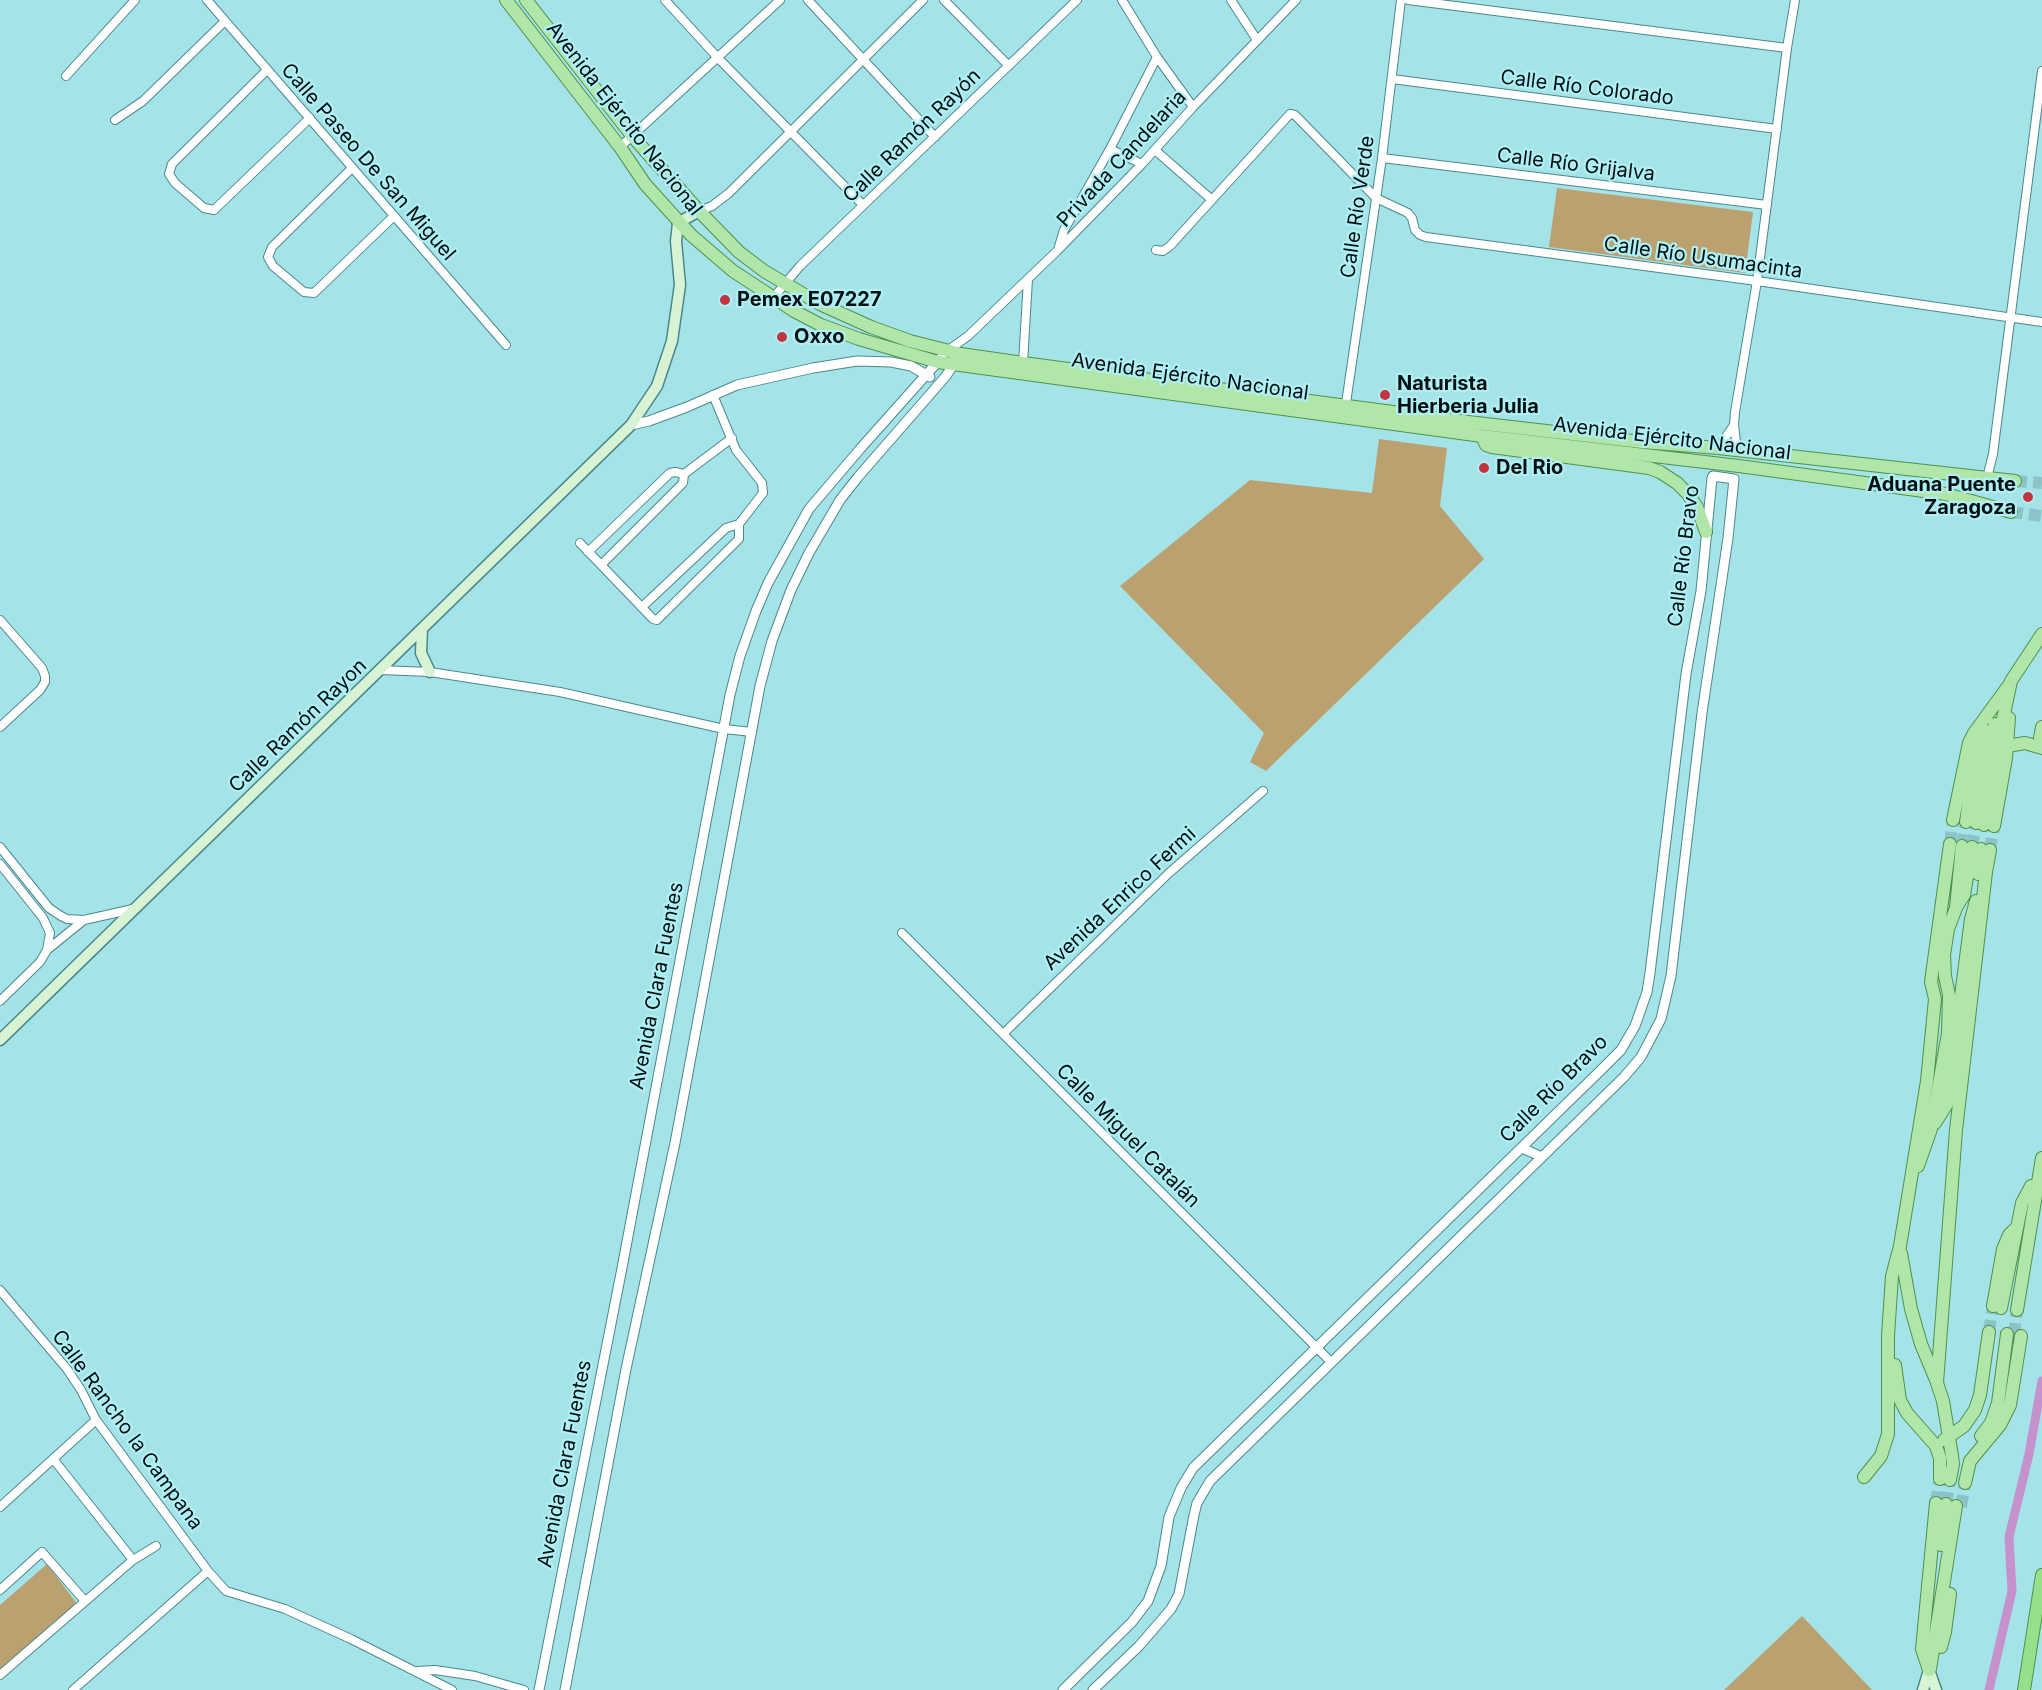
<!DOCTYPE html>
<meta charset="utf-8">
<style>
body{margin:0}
canvas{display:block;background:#a4e3e7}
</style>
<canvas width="2042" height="1690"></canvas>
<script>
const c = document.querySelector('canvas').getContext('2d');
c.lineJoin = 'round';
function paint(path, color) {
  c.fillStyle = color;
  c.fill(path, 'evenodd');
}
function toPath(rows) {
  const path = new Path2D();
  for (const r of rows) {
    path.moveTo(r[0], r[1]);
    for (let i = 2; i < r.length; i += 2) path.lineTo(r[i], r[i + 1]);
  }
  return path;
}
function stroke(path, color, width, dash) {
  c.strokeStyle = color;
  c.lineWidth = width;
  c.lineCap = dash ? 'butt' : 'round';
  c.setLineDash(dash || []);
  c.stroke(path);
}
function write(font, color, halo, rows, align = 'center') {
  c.font = font + ' Inter,sans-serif';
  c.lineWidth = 4.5;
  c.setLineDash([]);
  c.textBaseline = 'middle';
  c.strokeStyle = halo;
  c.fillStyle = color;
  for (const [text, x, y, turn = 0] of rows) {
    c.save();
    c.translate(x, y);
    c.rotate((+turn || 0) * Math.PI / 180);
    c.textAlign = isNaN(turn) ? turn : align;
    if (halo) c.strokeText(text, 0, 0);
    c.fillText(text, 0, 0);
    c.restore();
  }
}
paint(toPath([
 [1557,188,1753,212,1745,273,1549,247],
 [1379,439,1447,448,1440,506,1484,559,1266,771,1250,762,1264,733,1120,586,1250,480,1372,493],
 [47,1564,78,1605,0,1672,0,1605],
 [1802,1616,1872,1690,1724,1690]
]), '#bca170');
stroke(toPath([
 [1989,1690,2012,1591,2009,1537,2029,1454,2042,1381]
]), '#c592ce', 9);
stroke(toPath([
 [2015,481,2042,483],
 [2011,512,2042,516],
 [1950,844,1953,820],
 [1962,846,1966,822],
 [1972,847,1976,823],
 [1990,850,1994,826],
 [1989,1332,1993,1306],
 [2014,1335,2017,1310],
 [1936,1503,1940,1479],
 [1946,1504,1950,1480],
 [1961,1507,1965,1483]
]), '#8bc3c7', 12, [12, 6]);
const minor = toPath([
 [207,0,506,345],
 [665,0,718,58,863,205],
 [808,0,935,137],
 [944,0,1009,66],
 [1122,0,1157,57,1193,107],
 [1231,0,1257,40],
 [1408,0,1787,48],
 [267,70,172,164,169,174,175,183,204,208,214,210,310,118],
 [66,76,135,0],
 [1392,79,1777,129],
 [115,120,143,101,225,21],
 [620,147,780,0],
 [1110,149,1157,57],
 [1155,150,1212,200],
 [1382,158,1767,205],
 [352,168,272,247,268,257,273,266,304,292,314,293,394,216],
 [699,211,712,206,729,193,923,0],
 [1058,250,1064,230,1110,149,1142,164],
 [1156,250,1163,251,1170,246,1290,114,1295,115,1376,198,1408,213,1412,218,1415,230,1420,235,1426,237,1757,281,2042,322],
 [773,298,800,266,1077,0],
 [947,351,968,336,1057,251,1142,164,1193,107,1296,0],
 [1023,363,1028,279],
 [1345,410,1382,158,1401,0],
 [1718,448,1734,425],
 [1737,450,1734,425,1735,412,1757,281,1787,48,1795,0],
 [684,474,732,438],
 [1987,478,1993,454,2042,71],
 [580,543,653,619,657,620,739,539,739,524],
 [588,552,670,473,675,472,684,474],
 [601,565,683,483,684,474],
 [642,607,726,528,739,524,763,493,762,483,736,450,713,395],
 [0,620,42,668,45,676,45,682,40,690,0,727],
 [380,670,430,672,560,692,724,729,752,732],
 [0,847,49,908,61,916,67,919,84,920,133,909],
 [0,864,43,918,50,933,47,950,40,962,0,1001],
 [902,933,1331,1362],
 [47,950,84,920],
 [1003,1034,1169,873,1263,791],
 [0,1290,67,1369,81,1390,96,1420,208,1571,226,1591,285,1609,351,1639,452,1690],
 [54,1460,133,1560],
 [0,1507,96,1420],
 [0,1590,42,1552,85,1601],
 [417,1671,435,1670,475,1676,524,1690],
 [0,1675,133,1560,156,1546],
 [73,1690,208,1571]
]);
const tertiary = toPath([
 [631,425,649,421,687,407,737,385,813,368,857,361,891,362,911,366,930,377],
 [1522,1148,1542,1157],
 [539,1690,622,1268,730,695,740,656,756,611,768,583,809,509,860,449,942,357],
 [565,1690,626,1369,675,1143,760,686,772,641,791,590,809,553,840,500,858,477,946,376,956,361],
 [1063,1690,1132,1622,1148,1601,1161,1566,1169,1517,1181,1488,1193,1468,1600,1071,1621,1050,1635,1026,1647,992,1650,973,1686,674,1701,591,1712,478,1713,476,1734,479,1728,538,1702,713,1671,976,1661,1019,1641,1057,1624,1077,1210,1481,1197,1503,1194,1515,1179,1594,1171,1609,1139,1646,1093,1690]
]);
const secondary = toPath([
 [422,629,421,653,430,672],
 [0,1040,631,425,657,386,672,341,680,285,676,241,678,223,699,211],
 [1929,1670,1936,1690],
 [1923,1690,1929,1670]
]);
const primary = toPath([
 [506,0,620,147,645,184,691,235,733,271,794,311,821,325,859,339,938,362,1482,436,1739,466,1946,494,2011,512],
 [526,0,633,137,699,211,739,252,764,271,820,304,871,327,910,341,961,354,1023,363,1468,422,1642,442,1718,448,2015,481],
 [1482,436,1486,445,1492,447,1649,468,1660,472,1677,483,1687,493,1697,507,1706,532],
 [2042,727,2040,738,2042,746],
 [2007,746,2025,743,2042,748],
 [1953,820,1969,743,1974,733,2009,685],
 [1966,822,1977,748,1984,730],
 [1976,823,1987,750,1995,724],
 [1984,825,1995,756,2011,681,2042,634],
 [1994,826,2006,758,2009,718],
 [1978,874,1981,849],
 [1957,906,1964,895,1972,847],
 [1935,1123,1947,1104,1971,919,1976,901],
 [1918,1166,1931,1129,1948,1033,1949,995,1945,976,1944,955,1948,929,1956,908,1962,846],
 [1901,1253,1911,1309,1921,1344,1936,1380],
 [1993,1306,2003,1249,2009,1235,2016,1228],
 [2001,1308,2022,1203,2031,1186],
 [2017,1310,2042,1158],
 [1895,1365,1900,1400,1907,1413,1936,1446,1940,1458,1940,1479],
 [1981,1436,1991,1423,1998,1403,2007,1334],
 [1944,1440,1964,1426,1975,1410,1980,1395,1989,1332],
 [1864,1477,1881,1456,1888,1434,1888,1336,1892,1276,1900,1246,1927,1081,1935,999,1931,982,1950,844],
 [1950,1480,1953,1464,1952,1456,1943,1401,1937,1383,1956,1130,1986,872,1990,850],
 [1965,1483,1970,1461,2000,1425,2010,1405,2021,1336],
 [1941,1545,1946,1504],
 [1941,1647,1945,1632,1950,1594],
 [1930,1669,1956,1506],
 [1929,1670,1922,1649,1936,1503]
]);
const trunk = toPath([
 [2024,1690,2042,1575]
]);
stroke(minor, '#4a888c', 10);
stroke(tertiary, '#4a888c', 11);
stroke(secondary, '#4a888c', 13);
stroke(primary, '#50914d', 14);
stroke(trunk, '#50914d', 14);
stroke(minor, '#fff', 8);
stroke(tertiary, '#fff', 9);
stroke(secondary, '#d7f3d4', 10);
stroke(primary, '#b0e7a8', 12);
stroke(trunk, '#96df8b', 12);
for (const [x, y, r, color] of [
 [725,300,6,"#c43440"],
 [782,337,6,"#c43440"],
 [1385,395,6,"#c43440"],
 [1484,468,6,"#c43440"],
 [2028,497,6,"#c43440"]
]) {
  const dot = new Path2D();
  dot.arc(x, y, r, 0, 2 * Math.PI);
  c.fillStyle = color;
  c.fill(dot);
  stroke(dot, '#b0f0f5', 2);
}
write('20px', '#000f11', '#b0f0f5', [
 ["Calle Río Colorado",1587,88,7],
 ["Avenida Ejército Nacional",624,119,52],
 ["Calle Ramón Rayón",912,136,-44],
 ["Privada Candelaria",1122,159,-47],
 ["Calle Paseo De San Miguel",368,162,49],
 ["Calle Río Grijalva",1576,165,7],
 ["Calle Río Verde",1358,207,-82],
 ["Calle Río Usumacinta",1703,258,8],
 ["Avenida Ejército Nacional",1190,377,8],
 ["Avenida Ejército Nacional",1672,439,7],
 ["Calle Río Bravo",1684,556,-83],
 ["Calle Ramón Rayon",298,726,-44],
 ["Avenida Enrico Fermi",1120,899,-43],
 ["Avenida Clara Fuentes",657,986,-79],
 ["Calle Río Bravo",1554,1089,-45],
 ["Calle Miguel Catalán",1128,1136,45],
 ["Calle Rancho la Campana",127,1430,54],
 ["Avenida Clara Fuentes",565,1464,-79]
]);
write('bold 20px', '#000f11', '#b0f0f5', [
 ["Pemex E07227",737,300],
 ["Oxxo",794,337],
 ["Naturista",1397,384],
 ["Hierberia Julia",1397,407],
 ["Del Rio",1496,468],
 ["Aduana Puente",2016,485,"right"],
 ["Zaragoza",2016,508,"right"]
], 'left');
</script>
